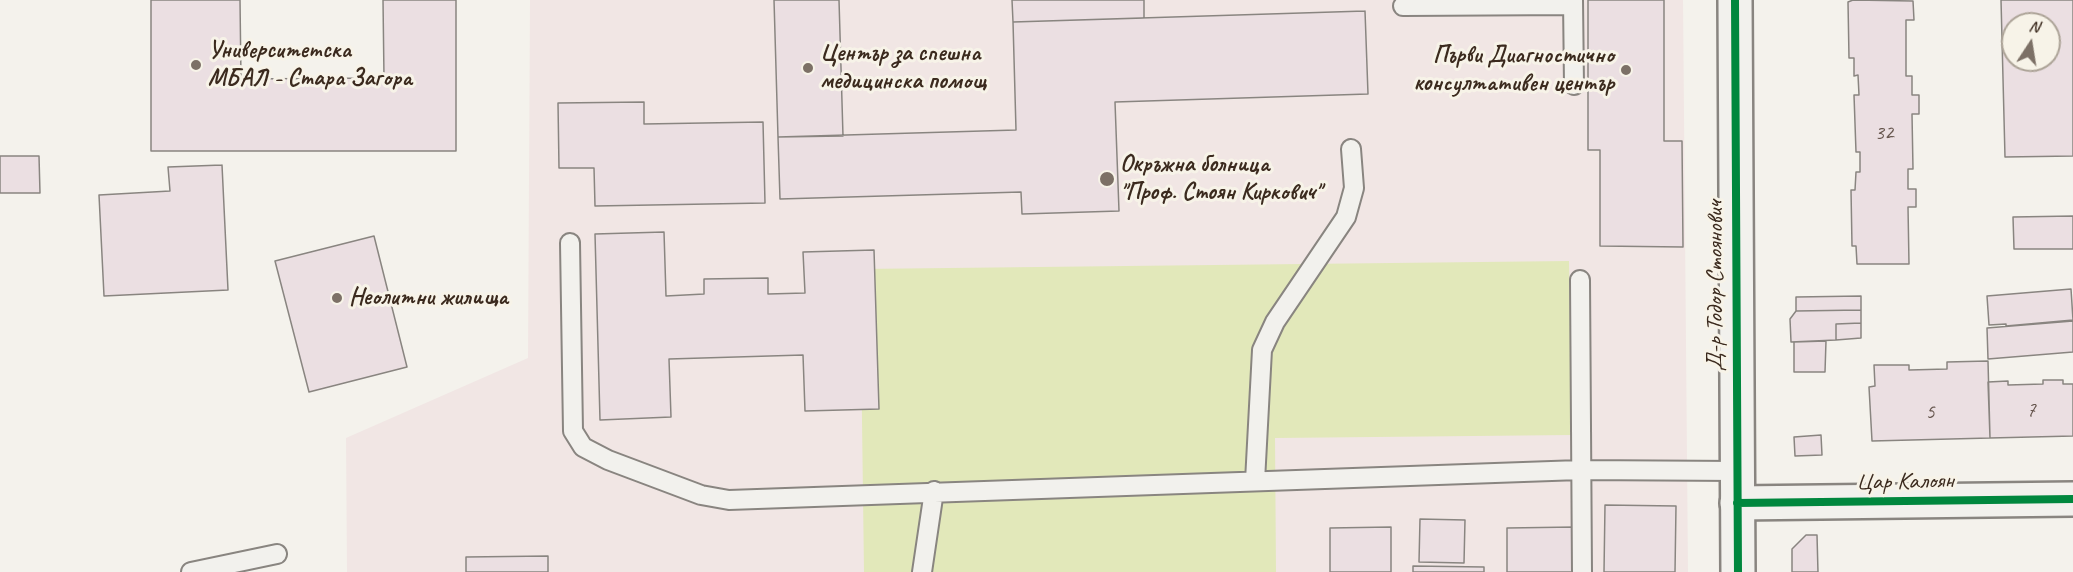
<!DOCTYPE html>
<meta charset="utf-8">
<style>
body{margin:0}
#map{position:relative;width:2073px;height:572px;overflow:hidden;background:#f4f2ec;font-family:Caveat,sans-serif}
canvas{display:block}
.north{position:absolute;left:2001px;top:12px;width:60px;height:60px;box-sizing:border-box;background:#f7f3e8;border:2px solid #aca397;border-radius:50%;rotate:12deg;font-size:16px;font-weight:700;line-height:24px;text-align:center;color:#3b2a1e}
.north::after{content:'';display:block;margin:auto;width:21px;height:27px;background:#7c7066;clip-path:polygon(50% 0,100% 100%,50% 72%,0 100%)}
</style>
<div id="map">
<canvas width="2073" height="572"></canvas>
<div class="north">N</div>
</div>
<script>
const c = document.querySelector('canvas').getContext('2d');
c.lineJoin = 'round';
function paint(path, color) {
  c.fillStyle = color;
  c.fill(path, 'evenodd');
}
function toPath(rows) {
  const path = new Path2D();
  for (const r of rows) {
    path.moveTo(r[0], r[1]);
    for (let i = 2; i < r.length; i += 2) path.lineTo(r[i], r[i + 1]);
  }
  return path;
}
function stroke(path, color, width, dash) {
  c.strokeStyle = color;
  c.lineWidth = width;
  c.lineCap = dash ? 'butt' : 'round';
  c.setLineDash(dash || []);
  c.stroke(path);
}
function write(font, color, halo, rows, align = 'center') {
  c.font = font + ' Caveat,sans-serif';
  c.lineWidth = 6;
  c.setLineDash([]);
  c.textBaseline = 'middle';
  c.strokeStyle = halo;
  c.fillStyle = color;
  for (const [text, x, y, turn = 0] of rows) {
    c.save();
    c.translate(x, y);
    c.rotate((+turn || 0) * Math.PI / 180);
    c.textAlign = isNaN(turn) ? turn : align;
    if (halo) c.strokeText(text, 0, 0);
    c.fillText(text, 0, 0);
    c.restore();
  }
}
paint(toPath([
 [530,0,1683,0,1688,572,347,572,346,438,528,358]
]), '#f1e6e4');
paint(toPath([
 [1569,261,1572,435,1275,438,1276,572,864,572,860,269]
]), '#e2e8ba');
const building = toPath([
 [151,0,240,0,241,79,384,78,383,0,456,0,456,151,151,151,151,0],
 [774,0,839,0,843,136,778,137,774,0],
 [1012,0,1144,0,1144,18,1013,22,1012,0],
 [1588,0,1664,0,1664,141,1682,141,1683,247,1600,246,1600,150,1588,150,1588,0],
 [1853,0,1913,1,1914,20,1906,20,1906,76,1912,76,1912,95,1919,95,1919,114,1912,114,1913,169,1908,169,1908,189,1916,189,1916,207,1908,207,1909,264,1857,264,1856,246,1852,246,1851,190,1855,190,1856,172,1860,172,1860,152,1856,152,1854,95,1859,95,1858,75,1854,76,1854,58,1849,58,1848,2,1853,0],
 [2001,0,2073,0,2073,156,2005,157,2001,0],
 [2013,24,2049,24,2049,60,2013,60,2013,24],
 [1365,11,1368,94,1115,102,1119,211,1022,214,1021,192,780,199,778,137,1016,130,1013,22,1365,11],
 [644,102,644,124,763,122,765,203,595,206,594,168,559,168,558,103,644,102],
 [0,156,39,156,40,193,0,193,0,156],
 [222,165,228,290,104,296,99,195,170,191,168,167,222,165],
 [2073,216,2073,249,2014,249,2013,217,2073,216],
 [664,232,666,296,704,294,704,279,768,278,768,294,805,293,803,252,874,250,879,409,805,411,803,355,669,359,671,417,600,420,595,234,664,232],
 [374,236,407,367,309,392,275,261,374,236],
 [2071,289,2073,320,2006,326,2006,324,1989,325,1987,296,2071,289],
 [1861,296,1861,310,1796,311,1796,297,1861,296],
 [1861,310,1861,323,1836,324,1836,340,1791,342,1790,319,1796,311,1861,310],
 [2073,321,2073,352,1988,359,1987,328,2073,321],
 [1861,323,1861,338,1836,340,1836,324,1861,323],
 [1826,341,1825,372,1794,372,1794,342,1826,341],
 [1988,361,1990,438,1872,441,1869,387,1875,386,1874,365,1909,365,1909,370,1947,369,1947,362,1988,361],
 [2043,380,2063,380,2063,384,2073,384,2073,436,1990,438,1988,382,2008,381,2008,385,2043,384,2043,380],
 [1821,435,1822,455,1795,456,1794,437,1821,435],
 [1605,505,1676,506,1675,572,1604,572,1605,505],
 [1420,519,1465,520,1464,563,1419,562,1420,519],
 [1391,527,1391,572,1330,572,1330,528,1391,527],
 [1575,527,1575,572,1507,572,1507,528,1575,527],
 [1806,535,1817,535,1818,572,1792,572,1792,549,1806,535],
 [548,556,548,572,466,572,466,557,548,556],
 [1413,566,1484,567,1484,572,1413,572,1413,566]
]);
paint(building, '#ebdfe2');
stroke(building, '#898580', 1.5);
const service = toPath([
 [1573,0,1574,85],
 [1403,6,1573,5],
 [570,243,573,431,583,447,608,460,701,495,729,500,1580,470,1737,471],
 [1580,280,1582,572],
 [1255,481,1262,350,1275,322,1346,217,1354,188,1351,149],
 [191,572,277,554],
 [922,572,934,491]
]);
const minor = toPath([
 [1737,503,2073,499]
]);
const tertiary = toPath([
 [1735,0,1738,572]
]);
stroke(service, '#898580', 22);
stroke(minor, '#898580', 38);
stroke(tertiary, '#898580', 38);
stroke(service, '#f2f1ed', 18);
stroke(minor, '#f2f1ed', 33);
stroke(tertiary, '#f2f1ed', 33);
stroke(toPath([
 [1735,0,1738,572],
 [1737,503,2073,499]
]), '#00873e', 8);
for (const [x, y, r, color] of [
 [196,65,6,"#7c7066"],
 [808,68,6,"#7c7066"],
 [1626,70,6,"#7c7066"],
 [1107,179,8,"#7c7066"],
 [337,298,6,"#7c7066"]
]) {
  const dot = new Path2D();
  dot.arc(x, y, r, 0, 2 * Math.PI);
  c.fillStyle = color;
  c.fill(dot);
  stroke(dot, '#f7f3e8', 2);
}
write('21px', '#67574f', null, [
 ["32",1884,133],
 ["7",2031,410],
 ["5",1930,412]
]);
write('bold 24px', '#3b2a1e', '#f7f3e8', [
 ["Университетска",208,51],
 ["МБАЛ - Стара Загора",208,79],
 ["Център за спешна",820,54],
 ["медицинска помощ",820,82],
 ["Първи Диагностично",1614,56,"right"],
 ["консултативен център",1614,84,"right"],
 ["Окръжна болница",1120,165],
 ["\"Проф. Стоян Киркович\"",1120,193],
 ["Неолитни жилища",349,298]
], 'left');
write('24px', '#3b2a1e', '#f7f3e8', [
 ["Д-р Тодор Стоянович",1716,286,-90],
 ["Цар Калоян",1905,482,-1]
]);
</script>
